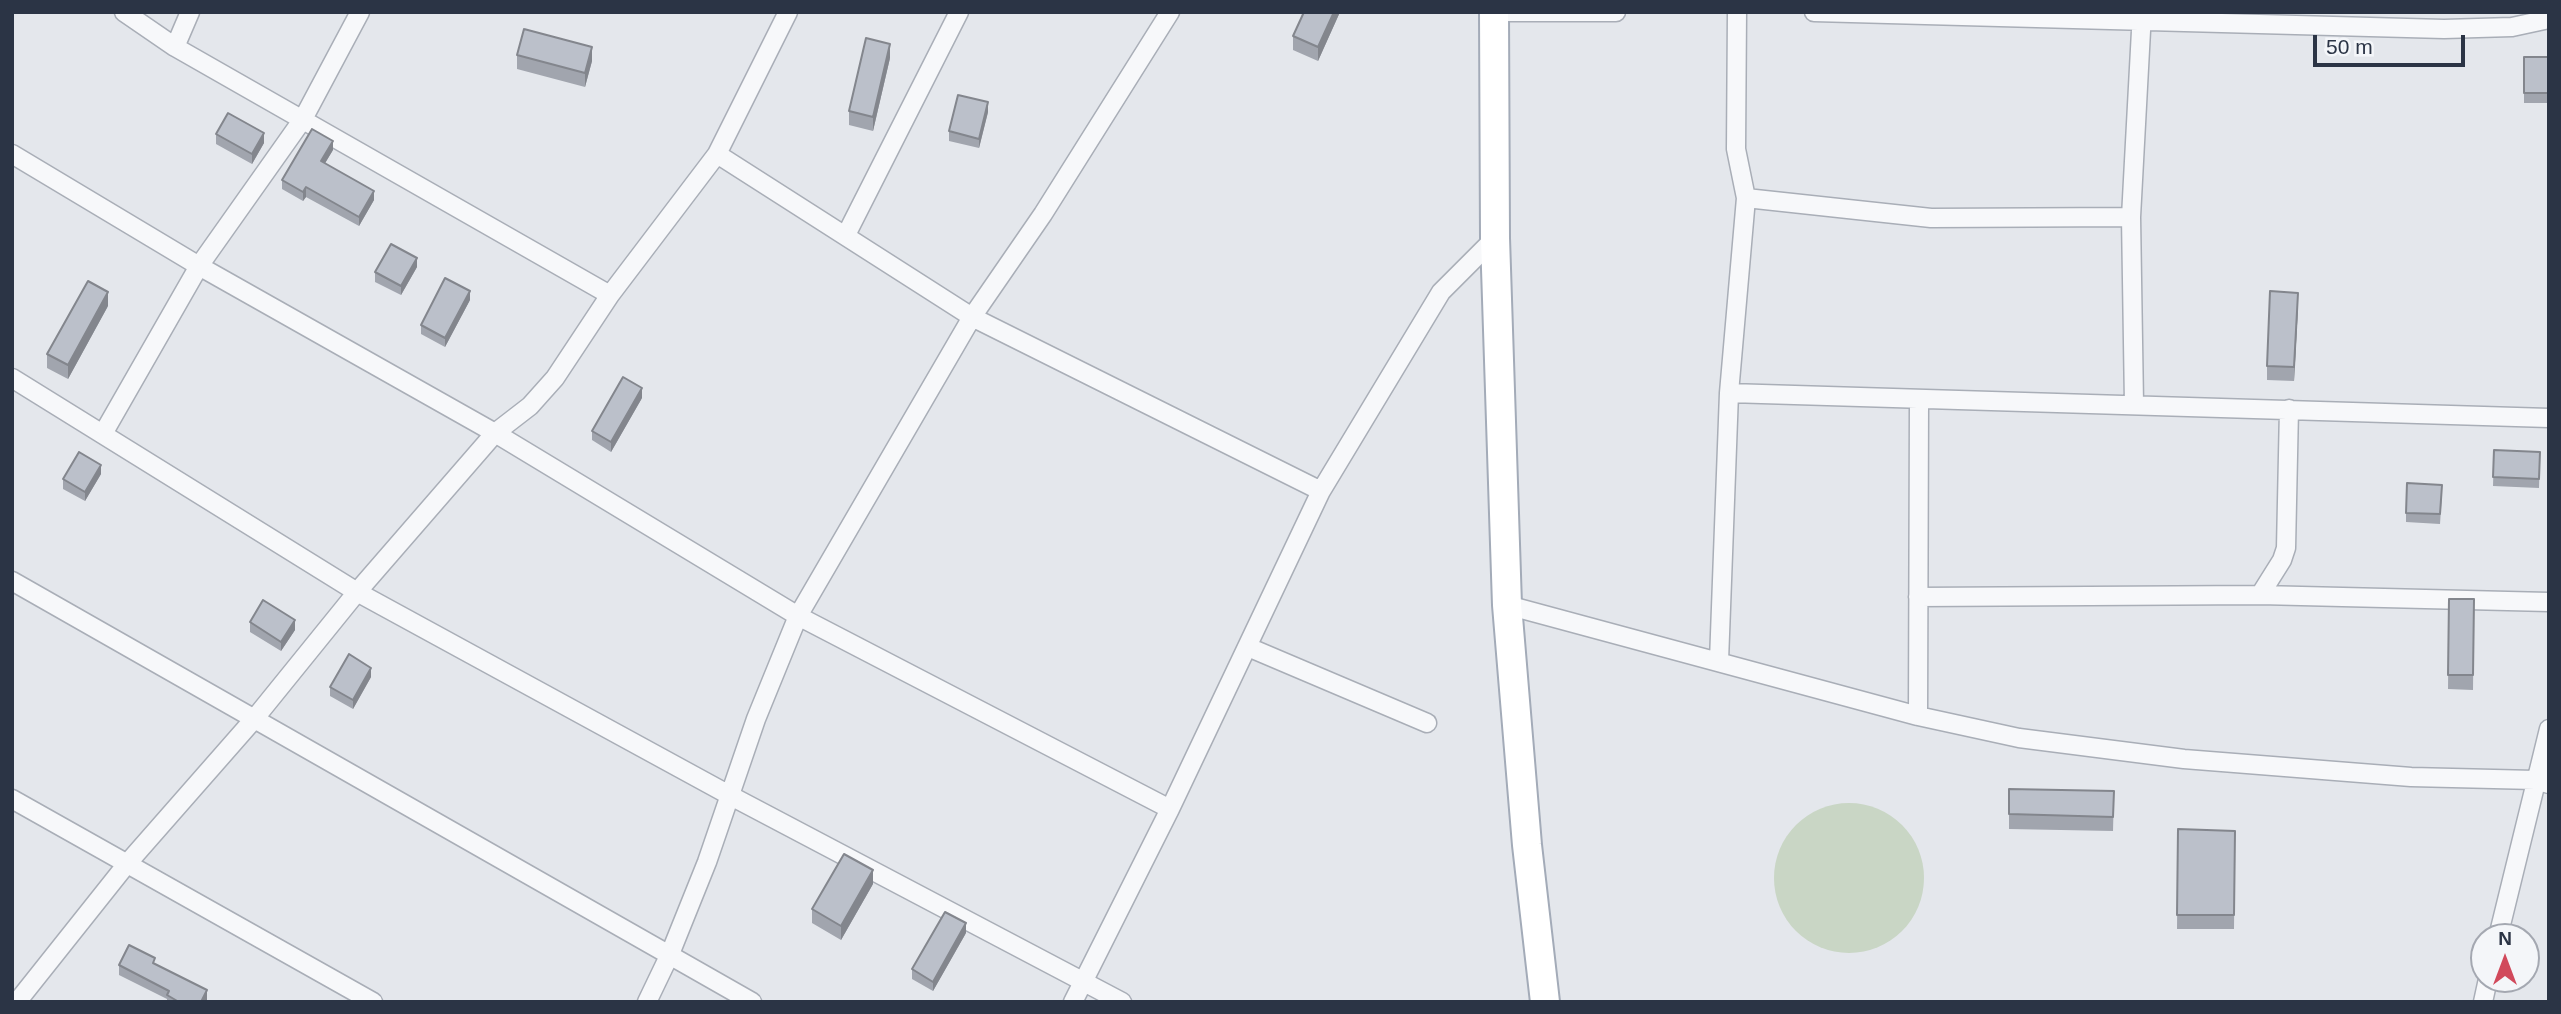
<!DOCTYPE html>
<style>
body{margin:0}
#map{position:relative;width:2561px;height:1014px;overflow:hidden;background:#e4e7ec;font-family:Helvetica,sans-serif}
canvas{display:block}
.frame{position:absolute;inset:0;border:14px solid #2b3445;pointer-events:none}
.north{position:absolute;left:2470px;top:923px;width:70px;height:70px;box-sizing:border-box;background:#f4f6f9;border:2px solid #a4a8b1;border-radius:50%;rotate:0deg;font-size:19px;font-weight:700;line-height:28px;text-align:center;color:#2b3445}
.north::after{content:'';display:block;margin:auto;width:24px;height:32px;background:#d1495b;clip-path:polygon(50% 0,100% 100%,50% 72%,0 100%)}
.scale{position:absolute;left:2313px;top:35px;width:152px;height:32px;box-sizing:border-box;border:4px solid #2b3445;border-top:0;padding-left:9px;font-size:21px;line-height:24px;white-space:nowrap;color:#2b3445;-webkit-text-stroke:5px #f4f6f9;paint-order:stroke}
</style>
<div id="map">
<canvas width="2561" height="1014"></canvas>
<div class="frame"></div>
<div class="north">N</div>
<div class="scale">50 m</div>
</div>
<script>
const c = document.querySelector('canvas').getContext('2d');
c.lineJoin = 'round';
function paint(path, color) {
  c.fillStyle = color;
  c.fill(path, 'evenodd');
}
function toPath(rows) {
  const path = new Path2D();
  for (const r of rows) {
    if (r.length === 3) {
      path.moveTo(r[0] + r[2], r[1]);
      path.arc(r[0], r[1], r[2], 0, 2 * Math.PI);
      continue;
    }
    path.moveTo(r[0], r[1]);
    for (let i = 2; i < r.length; i += 2) path.lineTo(r[i], r[i + 1]);
  }
  return path;
}
function stroke(path, color, width, dash) {
  c.strokeStyle = color;
  c.lineWidth = width;
  c.lineCap = dash ? 'butt' : 'round';
  c.setLineDash(dash || []);
  c.stroke(path);
}
paint(toPath([
 [1849,878,75]
]), '#c9d6c5');
const minor = toPath([
 [124,12,175,47,610,295],
 [1489,12,1616,12],
 [1814,12,2444,29,2512,27,2549,19],
 [175,47,190,12],
 [12,154,199,266,495,433,798,616,1170,809],
 [717,154,972,317,1321,491],
 [1746,198,1931,218,2131,217],
 [846,235,959,12],
 [12,378,357,592,731,796,1122,1002],
 [1729,393,2549,418],
 [2134,404,2131,217,2142,12],
 [104,432,199,266,303,119,360,12],
 [12,581,752,1002],
 [2260,595,2282,560,2286,548,2289,409],
 [1918,597,2260,595,2549,602],
 [1507,605,1918,716,2019,738,2184,759,2411,777,2535,780,2549,784],
 [1248,647,1427,723],
 [1719,661,1729,393,1746,198,1736,149,1737,12],
 [1918,716,1919,401],
 [12,799,373,1002],
 [2498,937,2549,729],
 [17,1002,126,865,255,718,357,592,495,433,530,406,555,378,610,295,717,154,788,12],
 [647,1002,670,954,707,862,756,719,798,616,972,317,1043,214,1170,12],
 [1073,1002,1170,809,1321,491,1441,292,1495,238],
 [2483,1002,2488,979]
]);
const primary = toPath([
 [1494,12,1495,238,1507,605,1527,845,1545,1002]
]);
stroke(minor, '#a9aeb7', 21);
stroke(primary, '#a3abb8', 32);
stroke(minor, '#f7f8fa', 18);
stroke(primary, '#fff', 28);
paint(toPath([
 [1340,12,1318,61,1293,50,1293,36],
 [517,55,592,61,585,87,517,69],
 [2524,57,2549,57,2549,103,2524,103],
 [890,58,873,131,849,125,849,111],
 [988,112,979,148,949,141,949,131],
 [216,134,264,143,252,164,216,144],
 [333,150,325,163,374,200,359,226,306,197,303,201,282,189,282,180],
 [417,267,401,295,375,282,375,272],
 [470,300,445,347,421,334,421,325],
 [108,306,68,379,47,368,47,354],
 [2298,307,2294,381,2267,380,2267,366],
 [642,398,611,452,592,440,592,431],
 [2494,450,2540,452,2539,488,2493,486],
 [101,474,85,501,63,489,63,479],
 [2442,494,2440,524,2406,522,2406,513],
 [2449,599,2474,599,2473,690,2448,689],
 [250,622,295,630,281,651,250,632],
 [371,677,353,709,330,696,330,687],
 [2009,789,2114,791,2113,831,2009,829],
 [2178,829,2235,831,2234,929,2177,929],
 [873,884,841,940,812,923,812,909],
 [966,933,933,991,912,979,912,969],
 [155,964,207,1000,206,1002,167,1002,167,999,119,975,119,965]
]), '#a1a5ae');
paint(toPath([
 [1334,12,1340,12,1318,61,1318,47],
 [890,44,890,58,873,131,873,117],
 [592,47,592,61,585,87,585,73],
 [988,102,988,112,979,148,979,139],
 [264,133,264,143,252,164,252,154],
 [333,141,333,150,321,170,321,161],
 [306,187,306,197,303,201,303,192],
 [374,191,374,200,359,226,359,217],
 [417,258,417,267,401,295,401,286],
 [470,291,470,300,445,347,445,338],
 [108,292,108,306,68,379,68,365],
 [2298,293,2298,307,2294,381,2294,367],
 [642,388,642,398,611,452,611,442],
 [101,465,101,474,85,501,85,492],
 [295,620,295,630,281,651,281,642],
 [371,668,371,677,353,709,353,700],
 [873,870,873,884,841,940,841,926],
 [966,923,966,933,933,991,933,982],
 [207,990,207,1000,206,1002,201,1002]
]), '#83868d');
const building = toPath([
 [1304,12,1334,12,1318,47,1293,36,1304,12],
 [524,29,592,47,585,73,517,55,524,29],
 [866,38,890,44,873,117,849,111,866,38],
 [2524,57,2549,57,2549,93,2524,93,2524,57],
 [958,95,988,102,979,139,949,131,958,95],
 [228,113,264,133,252,154,216,134,228,113],
 [312,129,333,141,321,161,374,191,359,217,306,187,303,192,282,180,312,129],
 [391,244,417,258,401,286,375,272,391,244],
 [445,278,470,291,445,338,421,325,445,278],
 [88,281,108,292,68,365,47,354,88,281],
 [2270,291,2298,293,2294,367,2267,366,2270,291],
 [623,377,642,388,611,442,592,431,623,377],
 [2494,450,2540,452,2539,479,2493,477,2494,450],
 [79,452,101,465,85,492,63,479,79,452],
 [2407,483,2442,485,2440,514,2406,513,2407,483],
 [2449,599,2474,599,2473,675,2448,675,2449,599],
 [263,600,295,620,281,642,250,622,263,600],
 [349,654,371,668,353,700,330,687,349,654],
 [2009,789,2114,791,2113,817,2009,814,2009,789],
 [2178,829,2235,831,2234,915,2177,915,2178,829],
 [844,854,873,870,841,926,812,909,844,854],
 [945,912,966,923,933,982,912,969,945,912],
 [129,945,155,958,153,963,207,990,201,1002,179,1002,167,995,169,991,119,965,129,945]
]);
paint(building, '#bbc0ca');
stroke(building, '#83868d', 2);
</script>
